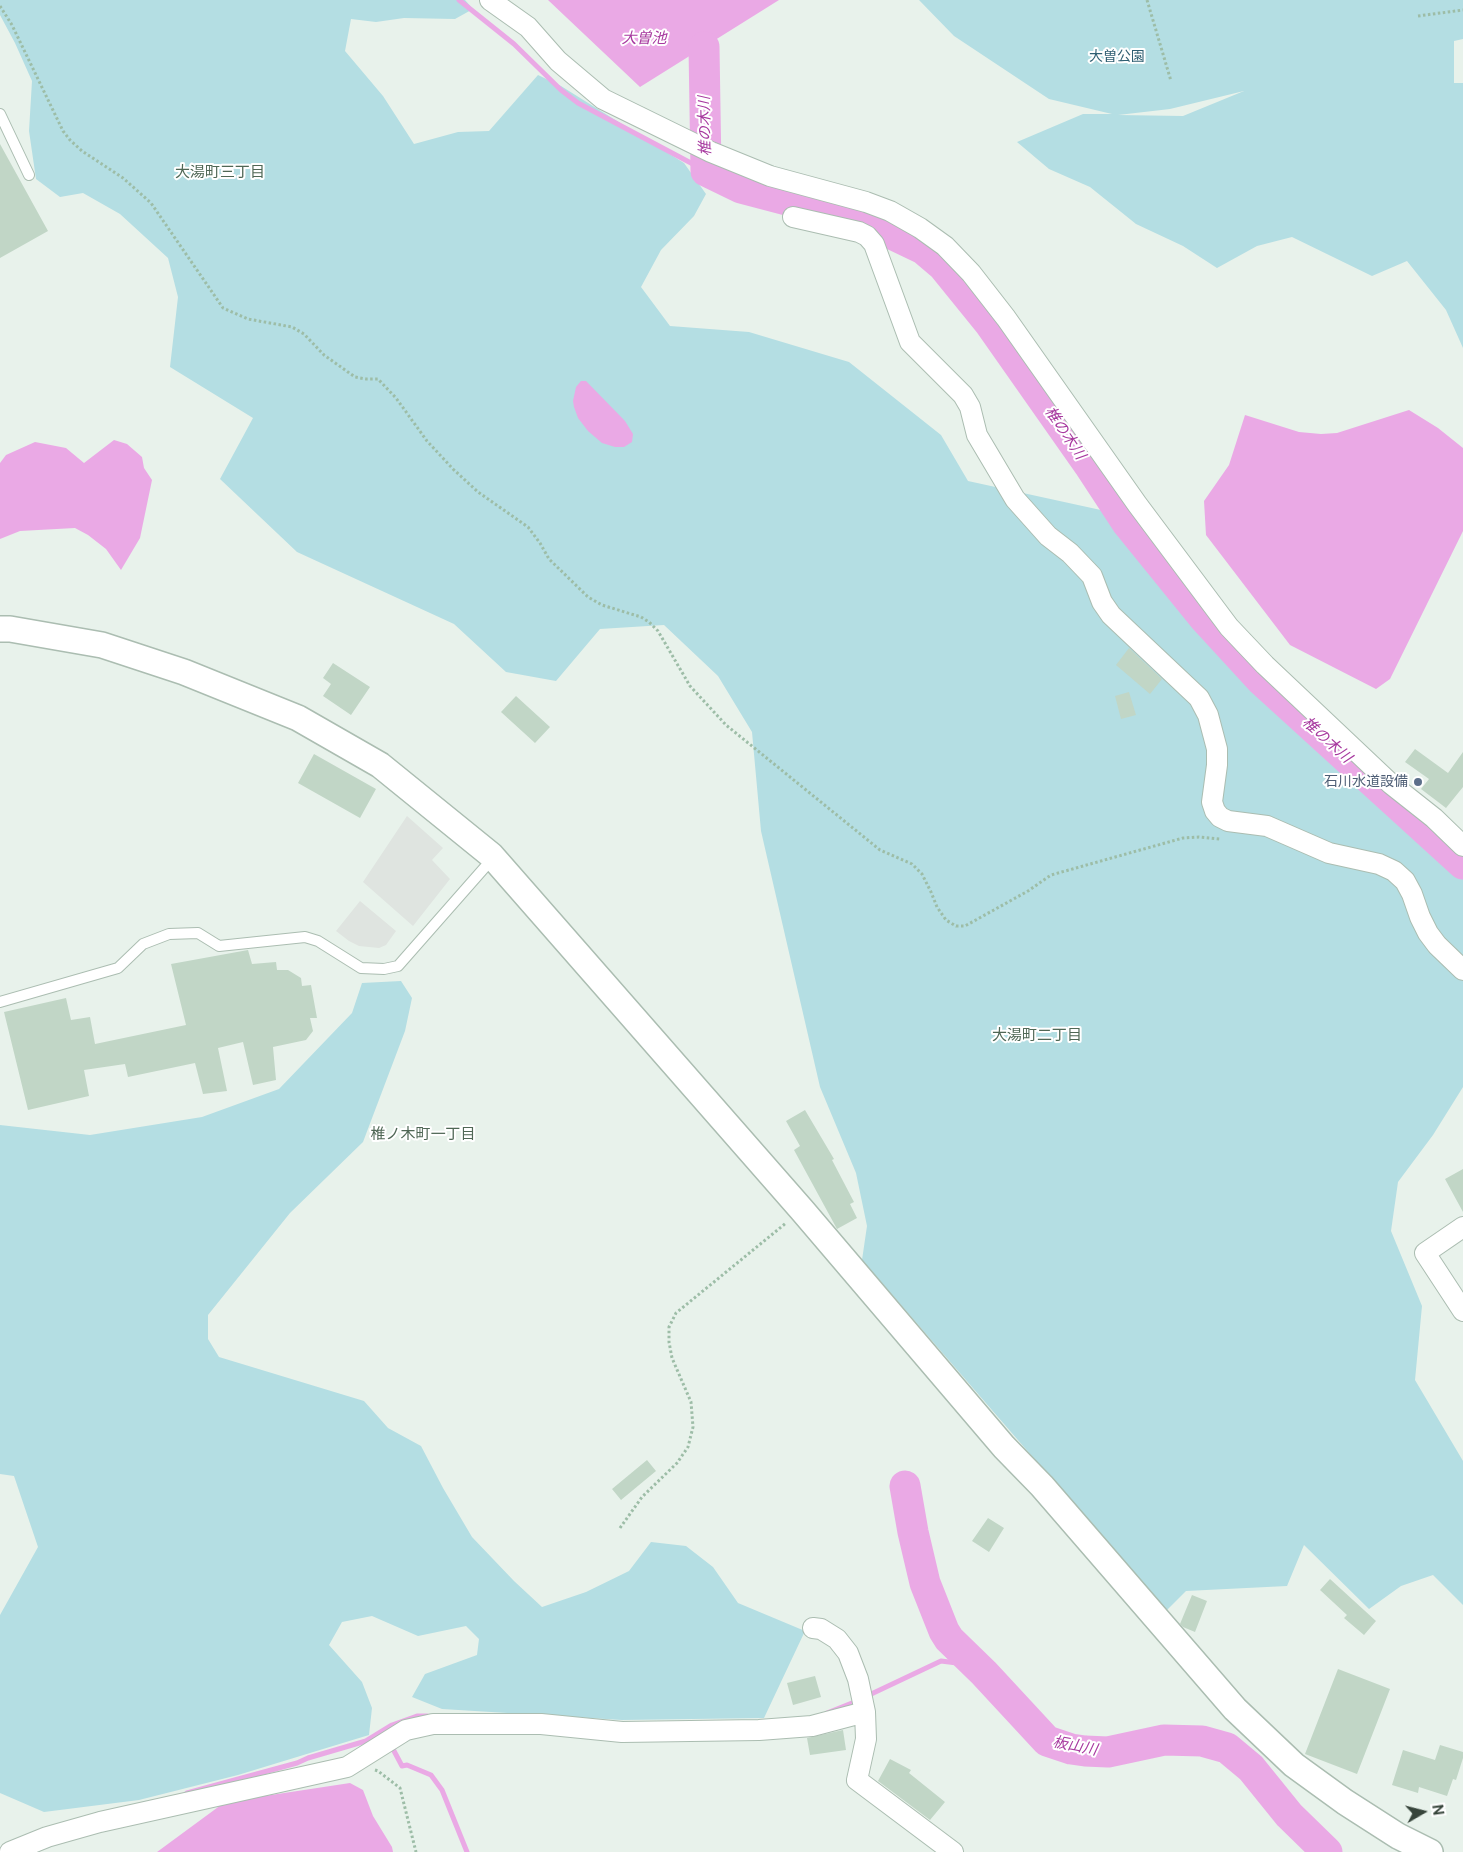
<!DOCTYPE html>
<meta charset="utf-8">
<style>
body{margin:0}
#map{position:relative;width:1463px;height:1852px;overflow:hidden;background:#e8f2eb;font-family:"Public Sans",sans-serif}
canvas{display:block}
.north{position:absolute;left:1398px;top:1787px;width:50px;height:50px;-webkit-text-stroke:4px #fff;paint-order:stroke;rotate:82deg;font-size:14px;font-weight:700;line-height:20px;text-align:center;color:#37453b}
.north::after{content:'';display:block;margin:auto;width:18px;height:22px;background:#37453b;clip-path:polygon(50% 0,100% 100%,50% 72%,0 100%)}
</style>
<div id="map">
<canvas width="1463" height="1852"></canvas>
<div class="north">N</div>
</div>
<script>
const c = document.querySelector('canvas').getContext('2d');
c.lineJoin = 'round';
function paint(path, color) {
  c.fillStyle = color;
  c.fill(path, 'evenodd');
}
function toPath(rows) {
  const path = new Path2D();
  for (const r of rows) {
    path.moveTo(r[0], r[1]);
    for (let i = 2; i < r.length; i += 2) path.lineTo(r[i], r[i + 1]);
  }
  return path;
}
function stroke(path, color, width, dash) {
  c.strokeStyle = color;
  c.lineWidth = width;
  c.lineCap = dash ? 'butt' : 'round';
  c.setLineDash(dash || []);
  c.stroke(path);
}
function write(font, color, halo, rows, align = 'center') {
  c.font = font + ' "Public Sans","Noto Sans JP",sans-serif';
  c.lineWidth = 4;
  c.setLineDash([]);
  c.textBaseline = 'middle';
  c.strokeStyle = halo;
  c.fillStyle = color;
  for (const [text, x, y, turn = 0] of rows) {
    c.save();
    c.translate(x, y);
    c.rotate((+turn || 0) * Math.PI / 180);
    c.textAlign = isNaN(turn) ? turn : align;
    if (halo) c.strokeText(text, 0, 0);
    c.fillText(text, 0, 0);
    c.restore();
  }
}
paint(toPath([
 [0,0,465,0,473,9,455,19,404,18,376,22,351,19,345,51,383,96,414,144,458,132,489,131,538,75,561,86,684,163,706,194,694,216,661,250,641,287,670,326,749,332,849,362,941,435,968,481,1110,512,1267,696,1372,796,1439,852,1463,878,1463,1087,1433,1135,1398,1182,1391,1231,1422,1306,1415,1380,1463,1461,1463,1605,1433,1575,1401,1586,1369,1609,1304,1545,1287,1586,1186,1591,1166,1611,862,1260,867,1226,856,1173,820,1087,761,831,752,732,718,676,664,625,600,629,556,681,506,672,454,624,297,552,220,479,253,418,170,367,178,297,168,258,120,214,83,193,60,197,36,179,29,131,32,81,15,43,0,15],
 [919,0,1463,0,1463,39,1454,41,1454,83,1463,83,1463,348,1446,310,1407,261,1372,276,1292,237,1257,246,1217,268,1183,246,1136,224,1090,187,1049,169,1017,142,1083,114,1112,114,1049,99,954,36],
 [1244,91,1183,116,1118,115,1170,109],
 [401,981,412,998,405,1031,363,1142,290,1213,208,1315,208,1339,219,1357,364,1401,388,1428,421,1446,443,1488,472,1537,514,1581,542,1607,586,1592,629,1571,651,1542,686,1546,713,1567,738,1603,805,1631,764,1718,622,1720,442,1709,412,1697,425,1674,477,1655,479,1639,466,1626,418,1636,372,1616,342,1622,329,1645,362,1682,372,1708,369,1735,238,1775,139,1800,44,1812,0,1793,0,1615,38,1547,14,1476,0,1474,0,1125,90,1135,202,1117,279,1089,352,1013,362,983]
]), '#b4dee3');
paint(toPath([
 [407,816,443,848,432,860,450,879,413,926,363,882],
 [360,901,396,931,386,945,379,948,359,946,349,941,336,931]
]), '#dfe4e0');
paint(toPath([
 [548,0,779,0,640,87],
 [581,381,586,381,625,421,633,434,632,442,624,447,615,447,602,443,588,431,578,418,574,407,573,401,576,387],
 [1409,410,1438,428,1463,448,1463,531,1390,679,1376,689,1290,645,1206,535,1204,501,1229,465,1245,415,1299,432,1321,434,1337,433],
 [114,440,127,444,142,457,144,468,152,480,140,538,121,570,106,549,88,535,75,528,20,531,0,539,0,463,6,455,35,442,66,448,84,463],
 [350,1783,363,1790,373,1816,392,1847,393,1852,157,1852,225,1802]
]), '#eaa9e5');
stroke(toPath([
 [459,0,514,44,561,90,578,103,706,171],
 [867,1696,941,1661,957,1663,970,1667,998,1690],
 [827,1713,857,1701],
 [393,1749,402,1766,407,1765,431,1775,442,1790,467,1852],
 [187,1793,297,1763,308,1758,366,1741,392,1725,417,1716,427,1716]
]), '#eaa9e5', 5);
stroke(toPath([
 [704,47,706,171,741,188,840,214,877,227,923,249,943,266,990,324,1089,465,1127,523,1204,618,1261,680,1463,864],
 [905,1486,913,1532,925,1583,944,1631,949,1639,984,1673,1047,1741,1071,1749,1085,1751,1108,1752,1164,1740,1202,1741,1227,1748,1251,1768,1289,1815,1327,1852]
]), '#eaa9e5', 31);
paint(toPath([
 [0,144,48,231,0,258],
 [1129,648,1162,679,1150,694,1116,665],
 [333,663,370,687,351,715,323,696,331,684,323,678],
 [1129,692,1136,715,1121,719,1115,696],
 [516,696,550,727,535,743,501,712],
 [1415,749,1448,773,1463,752,1463,787,1446,808,1421,789,1429,779,1405,762],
 [314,754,376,789,360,818,298,783],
 [248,950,252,964,276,962,277,970,288,970,301,978,302,986,311,985,317,1018,310,1018,313,1031,306,1040,273,1047,276,1080,253,1085,243,1042,218,1048,227,1091,203,1094,195,1063,128,1077,125,1064,84,1070,89,1096,28,1110,4,1012,66,998,71,1020,90,1017,95,1044,186,1025,171,964],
 [805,1110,834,1159,832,1160,854,1202,850,1204,857,1218,837,1229,794,1150,800,1146,786,1121],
 [1463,1169,1463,1212,1445,1179],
 [647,1460,656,1471,621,1500,612,1489],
 [988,1518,1004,1528,989,1552,972,1541],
 [1330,1579,1376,1621,1364,1635,1344,1618,1347,1615,1320,1590],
 [1192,1595,1207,1601,1195,1632,1183,1627,1180,1624],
 [1338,1669,1390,1689,1357,1774,1305,1754],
 [815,1676,821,1697,793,1705,787,1683],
 [843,1730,846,1750,810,1755,807,1738],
 [1440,1745,1463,1752,1463,1758,1456,1780,1453,1779,1447,1796,1419,1787,1418,1793,1392,1785,1403,1750,1435,1760],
 [890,1759,911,1770,909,1773,945,1802,930,1820,878,1781]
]), '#c1d6c6');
const service = toPath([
 [0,114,29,175],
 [0,1002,118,968,143,944,169,934,198,933,219,946,305,937,318,941,361,968,384,969,398,966,493,858]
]);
const minor = toPath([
 [490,0,528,27,558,61,603,99,711,152,770,176,866,202,890,211,920,228,945,246,971,273,1006,318,1137,504,1229,627,1265,665,1391,784,1434,818,1463,846],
 [793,217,859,232,867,236,874,244,910,342,963,395,970,407,977,435,1015,499,1048,536,1070,553,1092,576,1102,602,1111,615,1199,698,1208,715,1217,749,1217,765,1212,802,1215,811,1220,817,1228,821,1267,826,1329,853,1379,864,1394,871,1405,881,1412,894,1420,917,1428,933,1437,945,1463,970],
 [1463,1227,1425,1253,1463,1311],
 [813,1628,821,1629,837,1639,848,1653,858,1679,865,1712],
 [10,1852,47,1837,100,1822,347,1767,406,1730,433,1724,541,1724,622,1732,759,1730,812,1726,865,1712,866,1739,857,1780,953,1852]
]);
const tertiary = toPath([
 [0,629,10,629,102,645,184,672,298,718,380,765,491,855,802,1210,1004,1447,1042,1486,1235,1709,1294,1765,1345,1802,1398,1836,1430,1852]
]);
stroke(service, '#abbdb1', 12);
stroke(minor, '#abbdb1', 22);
stroke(tertiary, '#abbdb1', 28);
stroke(toPath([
 [1147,0,1171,81],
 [0,6,12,25,63,131,70,140,82,151,123,178,151,203,223,308,248,319,292,327,304,334,324,355,355,377,366,379,378,379,396,398,427,441,453,469,478,492,528,527,540,543,549,559,588,597,602,605,641,617,649,622,658,631,690,686,726,725,880,850,912,864,922,874,931,892,937,907,946,920,956,926,965,926,1028,891,1051,875,1183,838,1199,837,1220,839],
 [1418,16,1463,10],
 [620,1528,642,1497,677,1463,688,1447,693,1427,691,1402,672,1358,669,1342,669,1327,676,1313,786,1223],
 [375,1770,378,1771,400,1788,416,1852]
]), '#9dbda7', 3, [2.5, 2.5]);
stroke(service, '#fff', 10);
stroke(minor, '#fff', 20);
stroke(tertiary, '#fff', 25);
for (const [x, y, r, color] of [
 [1418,782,5,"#5c6f8a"]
]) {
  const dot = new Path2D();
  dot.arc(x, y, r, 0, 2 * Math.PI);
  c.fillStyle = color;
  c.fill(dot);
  stroke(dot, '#fff', 2);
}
write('14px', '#2f5f72', '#fff', [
 ["大曽公園",1117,57]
]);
write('14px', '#4e5e75', '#fff', [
 ["石川水道設備",1408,782]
], 'right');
write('italic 15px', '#a7399f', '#fff', [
 ["大曽池",644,38],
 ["椎の木川",705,126,-91],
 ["椎の木川",1065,433,56],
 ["椎の木川",1327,740,42],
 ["板山川",1075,1746,11]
]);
write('15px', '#4f6755', '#fff', [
 ["大湯町三丁目",220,172],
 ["大湯町二丁目",1037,1035],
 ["椎ノ木町一丁目",423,1134]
]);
</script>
